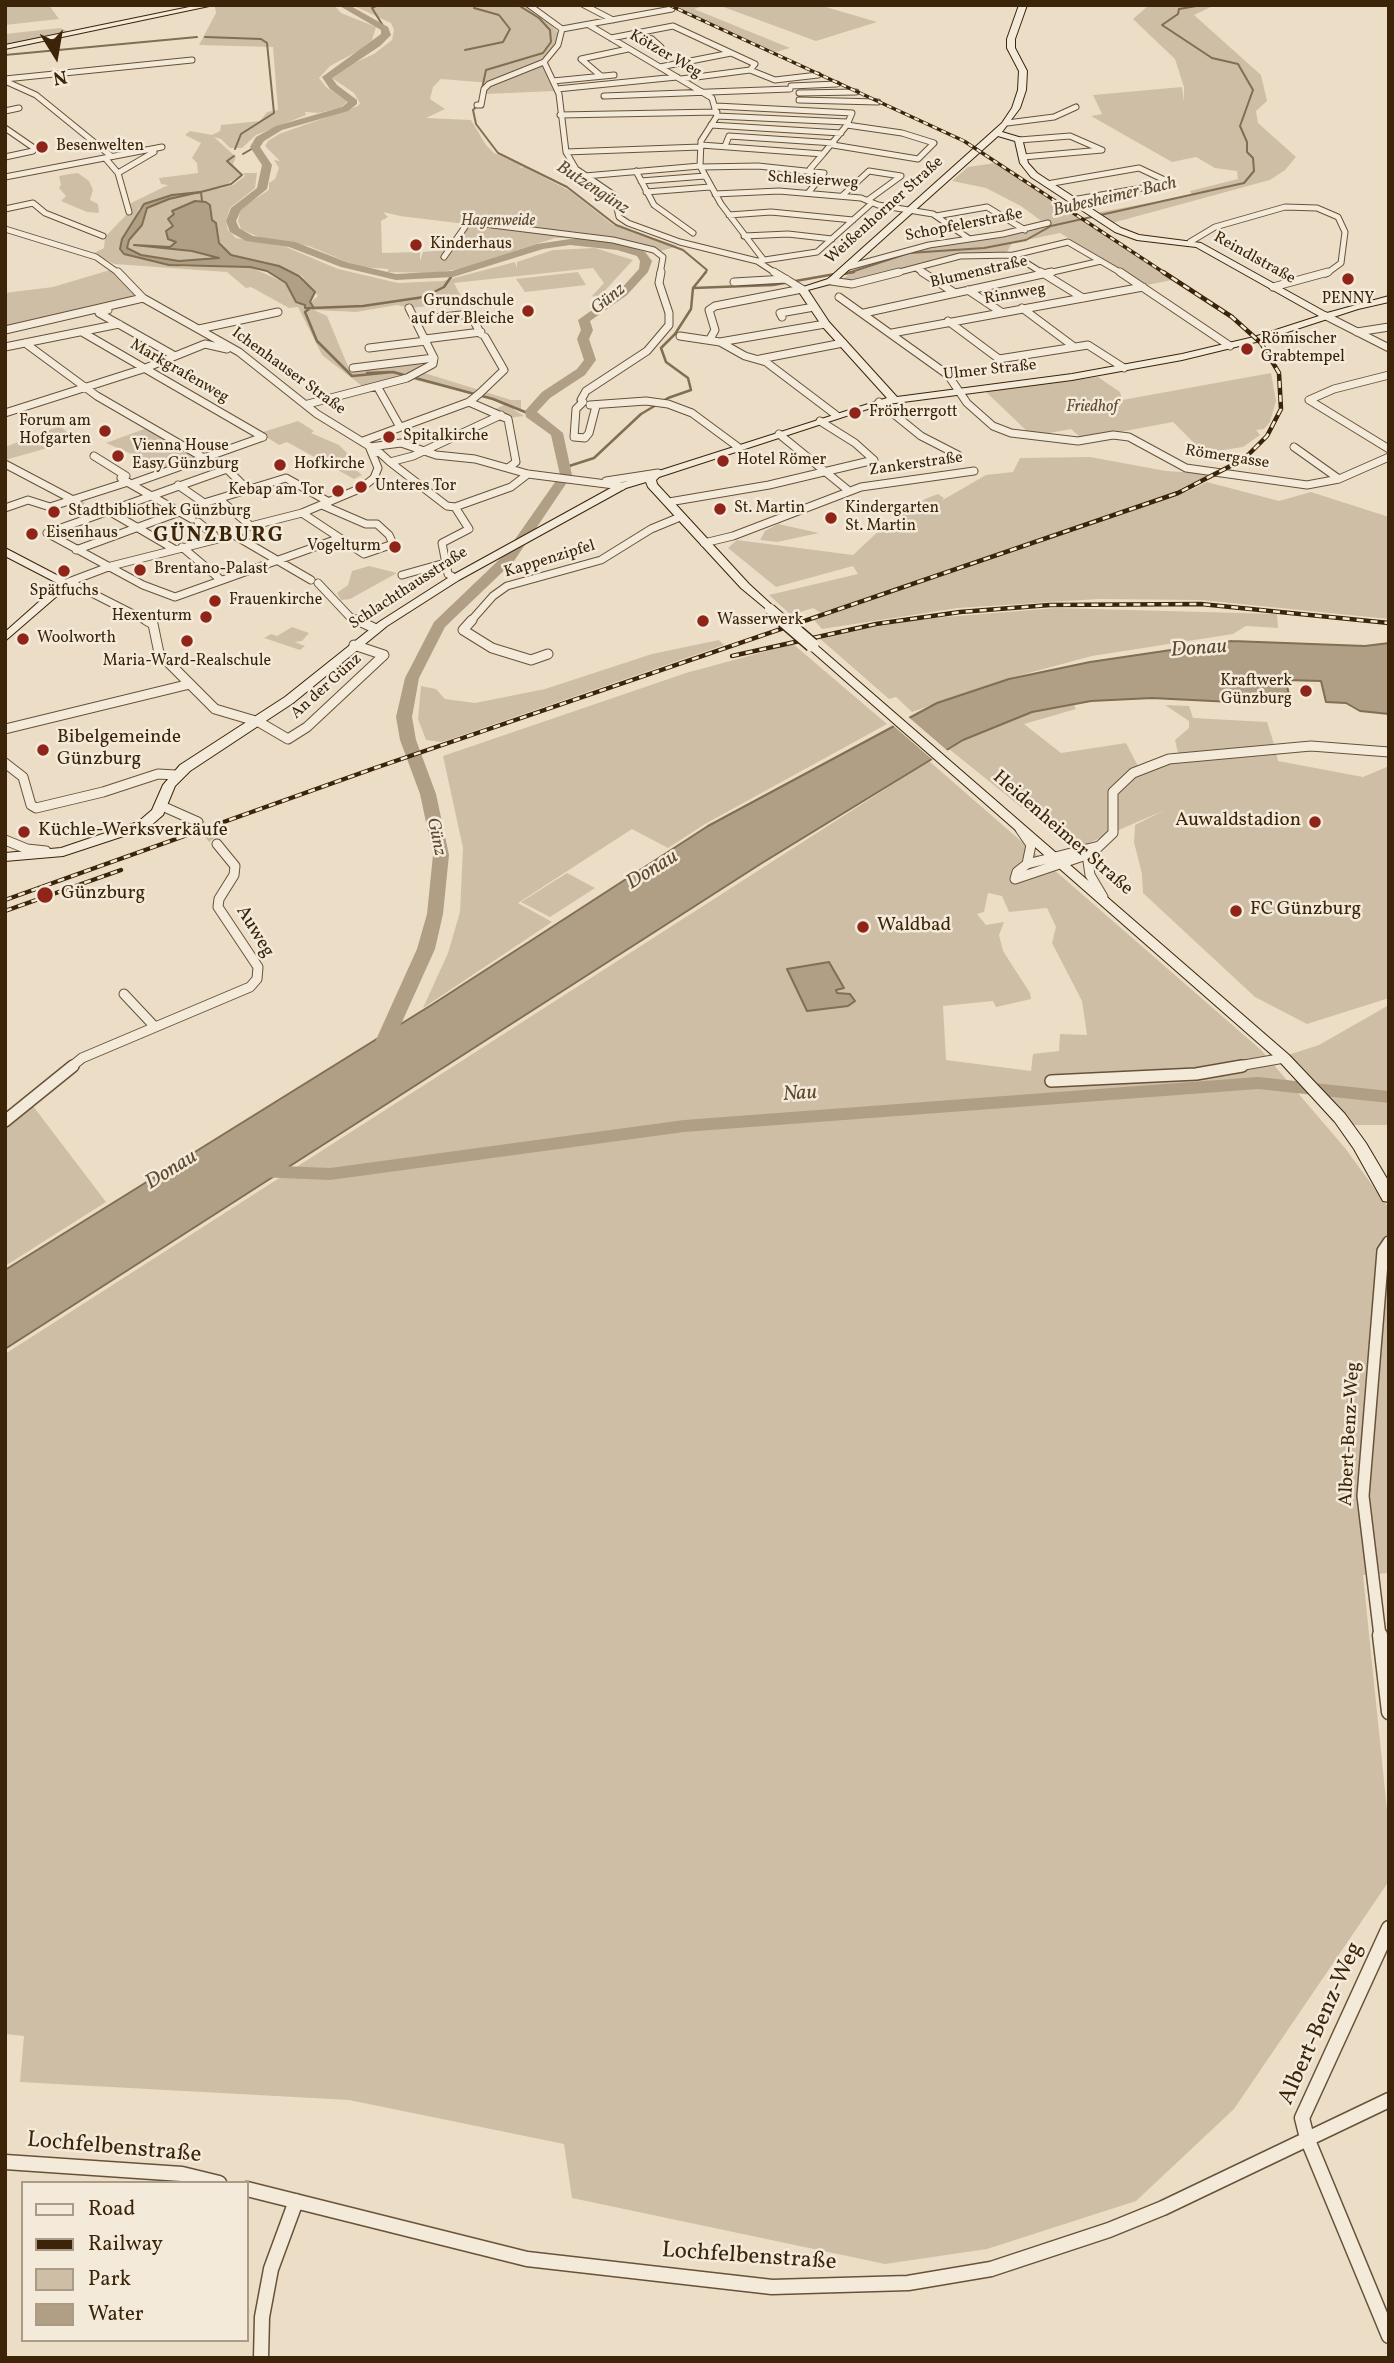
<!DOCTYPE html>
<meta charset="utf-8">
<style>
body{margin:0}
#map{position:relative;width:1394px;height:2363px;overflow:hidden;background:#ecdec6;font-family:Vollkorn,serif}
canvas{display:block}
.frame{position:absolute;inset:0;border:7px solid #3b2408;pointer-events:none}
.legend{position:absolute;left:21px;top:2181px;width:228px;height:161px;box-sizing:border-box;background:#f3eada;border:2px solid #a99b86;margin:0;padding:9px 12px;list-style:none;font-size:21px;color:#3b2408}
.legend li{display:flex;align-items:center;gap:14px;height:35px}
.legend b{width:35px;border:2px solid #a99b86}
.north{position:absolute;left:21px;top:21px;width:70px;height:70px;-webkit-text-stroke:5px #f3eada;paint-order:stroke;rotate:169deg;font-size:19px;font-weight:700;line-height:28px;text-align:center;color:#3b2408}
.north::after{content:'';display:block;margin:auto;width:24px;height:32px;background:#3b2408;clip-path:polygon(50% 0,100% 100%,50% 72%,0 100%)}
</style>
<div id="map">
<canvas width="1394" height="2363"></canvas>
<div class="frame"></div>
<ul class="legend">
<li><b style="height:9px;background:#f3eada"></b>Road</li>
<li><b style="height:9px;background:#3b2408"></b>Railway</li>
<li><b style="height:19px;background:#cebea6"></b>Park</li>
<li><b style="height:19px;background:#b09f85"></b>Water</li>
</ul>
<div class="north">N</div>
</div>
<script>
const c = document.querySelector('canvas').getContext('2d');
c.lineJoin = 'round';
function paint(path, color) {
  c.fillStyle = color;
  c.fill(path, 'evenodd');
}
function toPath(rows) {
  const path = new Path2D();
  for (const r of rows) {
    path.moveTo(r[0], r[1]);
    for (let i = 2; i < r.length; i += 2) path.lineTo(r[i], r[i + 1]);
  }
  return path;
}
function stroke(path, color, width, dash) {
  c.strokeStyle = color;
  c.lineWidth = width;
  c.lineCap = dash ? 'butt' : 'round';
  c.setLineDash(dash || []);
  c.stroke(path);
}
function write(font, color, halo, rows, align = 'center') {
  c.font = font + ' Vollkorn,serif';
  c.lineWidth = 5;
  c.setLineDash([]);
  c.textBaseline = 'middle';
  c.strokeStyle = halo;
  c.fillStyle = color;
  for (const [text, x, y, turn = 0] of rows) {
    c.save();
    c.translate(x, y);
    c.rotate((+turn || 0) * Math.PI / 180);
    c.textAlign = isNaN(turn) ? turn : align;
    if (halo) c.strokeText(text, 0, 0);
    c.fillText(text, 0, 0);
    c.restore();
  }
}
paint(toPath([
 [5,5,49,5,59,19,5,25],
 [221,5,334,5,341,13,376,27,372,40,360,50,330,66,319,78,327,88,348,101,340,108,318,113,305,112,306,115,256,135,242,148,230,148,221,139,214,137,236,157,233,164,242,175,218,189,233,185,245,176,243,173,257,173,255,188,230,208,226,221,228,230,236,238,286,247,338,269,398,283,443,281,515,262,517,268,517,262,553,250,595,248,633,260,598,298,592,296,604,283,593,268,454,283,464,302,410,308,397,305,356,312,314,310,327,316,350,371,426,361,415,370,511,400,521,400,521,409,513,409,524,416,509,418,493,410,504,405,494,400,411,379,362,386,322,355,298,307,289,308,251,287,246,288,227,272,114,264,94,253,104,248,105,237,128,213,127,205,168,185,161,184,159,178,198,173,197,163,192,158,201,143,185,135,190,131,212,135,220,131,221,125,260,121,267,112,278,110,273,47,199,45,216,13,215,7],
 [200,192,169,199,147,208,142,225,129,240,127,248,141,255,179,261,222,258,192,251,167,249,162,247,167,248,177,242,171,238,175,214,172,212,195,201,207,201,211,205,213,221,217,223,220,243,231,255,280,266,301,275,318,296,310,303,313,307,296,302,286,283,250,267,183,267,124,254,122,239,133,225,139,208,172,195],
 [352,5,524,5,543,15,559,34,556,45,542,61,491,83,441,79,433,87,430,99,445,109,426,118,471,120,486,145,494,153,522,166,519,168,524,167,570,191,613,225,678,246,654,253,648,249,588,238,555,238,460,269,434,273,387,272,389,269,359,267,309,246,263,239,241,229,238,221,241,208,269,190,269,183,275,179,279,168,274,160,280,161,265,146,268,141,279,134,358,106,360,103,354,93,332,78,336,71,374,54,392,40,394,30,391,23],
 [383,212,400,216,466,224,444,257,436,258,442,257,445,250,423,252,420,261,420,252,382,253,381,221,388,217],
 [672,5,706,5,694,9,790,48,776,52],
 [718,5,819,5,877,22,816,41],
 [1149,5,1215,5,1194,15,1261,75,1267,101,1256,111,1258,123,1296,157,1285,170,1270,180,1112,223,1095,213,1192,195,1190,191,1238,179,1237,171,1215,168,1196,157,1172,162,1091,116,1102,114,1093,95,1182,87,1184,102,1184,87,1175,59,1133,19],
 [60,28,69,32,5,46,5,34],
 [541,64,554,91,485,94,491,84],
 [995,163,1084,221,1172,280,1147,285,1060,233,1012,243,1007,252,952,256,855,282,843,279,857,268,937,245,1005,237,1048,226,1021,206,986,188,952,181,968,167],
 [70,174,78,173,89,181,93,190,90,200,98,204,99,213,87,212,61,201,66,196,59,188,61,185,59,176],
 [110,270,136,297,5,328,5,293,53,287],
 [578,272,586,285,525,292,516,279],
 [1271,373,1276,401,1270,422,1264,429,1256,430,1260,435,1243,447,1204,453,1173,422,1082,439,1071,429,1038,435,1030,434,985,391,1098,377,1120,392,1122,400],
 [298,421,314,431,311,433,339,445,350,456,343,459,362,475,354,479,287,442,279,445,260,433],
 [60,426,76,440,5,460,5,447],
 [147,428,198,456,169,470,145,457,141,458,106,443],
 [1090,457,1166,471,1211,474,1180,489,1186,492,1207,482,1279,501,1311,492,1389,517,1389,619,1201,600,1098,599,958,608,822,629,814,620,825,616,813,608,791,615,769,595,858,574,853,566,776,587,728,548,737,540,853,555,883,527,925,499,938,494,944,498,941,501,986,475,1013,472,1020,458],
 [778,524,819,533,777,542,760,540,765,531],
 [369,566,397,573,350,599,341,600,337,593,348,585,352,571],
 [1056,608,1277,614,1278,628,1246,626,1233,634,1092,656,1010,678,912,712,896,697,889,699,818,637,921,619],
 [292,627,309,633,302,641,295,642,305,646,300,650,264,638,271,634,277,636],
 [719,640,724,645,442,742,426,740,418,719,421,686,436,689,445,699,475,703,545,689,652,654],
 [793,644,887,724,705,824,668,848,632,829,518,903,552,922,423,1008,448,953,460,912,463,848,443,756,686,673],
 [1074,705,1076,709,1024,724,1061,753,1126,743,1139,768,1169,760,1276,752,1278,761,1363,777,1389,766,1389,998,1307,1024,1255,997,1143,893,1142,874,1134,842,1135,825,1165,810,1077,848,1067,844,949,749,963,740,1033,712],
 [1165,705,1189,706,1193,718,1267,722,1274,744,1272,748,1178,753,1175,740,1189,728,1189,721],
 [929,761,1261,1050,1345,1148,1389,1208,1389,1573,1363,1575,1389,1830,1389,1881,1234,2109,1136,2201,987,2249,885,2264,572,2198,564,2144,349,2100,20,2082,24,2036,5,2034,5,1354],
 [988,893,1002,896,1009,912,1047,908,1056,927,1052,943,1082,1001,1087,1035,1060,1034,1059,1051,1033,1054,1031,1071,946,1060,943,1006,993,1001,996,1007,1031,999,1030,993,1003,951,999,935,1004,922,986,925,977,914,984,912],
 [567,873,595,888,550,917,521,902],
 [1389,1005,1389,1125,1353,1125,1288,1055,1319,1045],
 [33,1106,106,1202,5,1266,5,1127]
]), '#cebea6');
const water = toPath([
 [200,192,169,199,147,208,142,225,129,240,127,248,141,255,179,261,219,258,192,251,134,245,170,247,176,242,168,239,166,231,173,226,168,219,174,214,172,211,195,201,206,202,210,205,212,220,216,223,219,243,231,255,279,266,299,276,315,292,310,302,314,308,305,308,305,305,296,302,286,283,267,271,250,267,169,265,124,254,120,249,122,239,144,204,172,195,200,192],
 [1232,641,1365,646,1389,643,1389,714,1360,711,1346,703,1326,702,1321,681,1286,680,1290,701,1252,703,1152,698,1091,701,1032,712,963,740,762,863,5,1349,5,1270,433,1004,708,826,937,703,1009,679,1090,662,1232,641],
 [829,962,844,988,836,990,837,993,850,994,855,1001,848,1006,807,1011,787,969,829,962]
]);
paint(water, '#b09f85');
stroke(water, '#816e53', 2);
paint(toPath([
 [905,714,949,752,934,761,889,722]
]), '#ecdec6');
stroke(toPath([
 [378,5,372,8,385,29],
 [418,5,427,5],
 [205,37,261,39,267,43,274,113,241,134,235,149],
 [465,50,503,42,510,29,499,15,474,8],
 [5,55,197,37],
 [482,89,486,70,543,53,551,42,550,30,539,18,518,5],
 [477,106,473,110,476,124,498,153,567,187,616,225,683,250,707,270,704,274],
 [243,154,255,147],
 [201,192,202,201],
 [197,193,231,184,242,175,227,161,234,156],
 [845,274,909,253,984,248,1026,240,1051,226,1244,183,1254,171,1253,158,1247,152,1247,142,1240,126,1253,90,1238,64,1212,58,1162,25,1178,14,1179,9,1202,5]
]), '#816e53', 2);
stroke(toPath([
 [843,274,854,272],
 [693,288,773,285,835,274],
 [310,308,305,312,317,341,352,376,393,372,493,399,530,414],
 [312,308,363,306,424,297,444,287,453,274],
 [367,373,390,372],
 [563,468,594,458,641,414,668,398,691,390,688,378,666,362,661,348,675,334,691,309,693,288,706,272]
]), '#816e53', 2.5);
paint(toPath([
 [338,5,349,5,388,27,391,35,380,46,332,78,337,85,357,100,357,104,348,111,282,130,264,141,260,147,272,165,267,189,241,210,236,221,239,228,253,236,295,242,349,263,396,274,452,271,537,244,570,239,595,239,623,245,645,252,652,261,648,272,627,295,590,321,593,330,589,339,596,360,585,375,550,398,537,412,563,433,572,475,514,561,445,627,419,678,412,717,416,740,436,794,449,855,443,914,435,949,388,1053,379,1059,370,1053,417,949,427,914,433,855,420,794,400,740,396,717,405,678,434,622,504,555,560,475,551,435,526,417,525,411,542,392,577,369,584,360,577,339,581,330,578,320,619,291,639,269,640,261,637,256,617,250,570,245,543,249,453,277,396,280,341,267,289,247,246,241,230,232,226,221,231,208,257,188,262,165,250,147,256,137,276,126,342,107,348,102,330,89,322,77,381,34,381,30,338,5],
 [1258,1077,1389,1091,1389,1103,1258,1089,684,1132,330,1180,258,1177,248,1171,258,1165,330,1168,684,1120,1258,1077]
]), '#b09f85');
stroke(toPath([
 [77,502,88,509]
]), '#c9b9a0', 7, [7, 3.5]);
stroke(toPath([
 [198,822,217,844]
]), '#c9b9a0', 9, [9, 4.5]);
const streetFar4 = toPath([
 [529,5,562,29],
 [584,5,613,20],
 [589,25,712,98,717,116,701,141,700,166,721,204,763,259],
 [562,29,558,45,544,62,559,94,566,152,576,169,614,195,619,217,628,223,680,242,757,261,777,274],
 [562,29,672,9],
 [637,35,652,39,661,47],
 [611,38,673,26,755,64,750,70],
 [660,67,731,53],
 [601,76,581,59,628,49],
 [5,79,192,60],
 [681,79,750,70,775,80,818,75],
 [5,81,36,95,111,156,106,159,118,173,129,212],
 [553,81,614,75],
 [791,86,837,84],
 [557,89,677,77],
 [799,93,856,92],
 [604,96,790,89],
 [799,100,878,102],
 [477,105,481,105,484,89,489,84,544,62],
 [716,106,852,113,847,125,823,154],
 [5,111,19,108],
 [560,115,717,112],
 [717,116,847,122],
 [1007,123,1054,117,1076,107],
 [711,125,841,133],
 [5,128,34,148,33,151,5,157],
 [1019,140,1070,136,1102,150,1023,157],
 [701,145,823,154,810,169],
 [833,145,918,159,934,143,902,133,847,125],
 [725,146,729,136,834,143],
 [566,152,700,147],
 [701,167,758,166,824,173,809,192],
 [636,171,654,205,693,233],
 [118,173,154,152],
 [585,176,700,166],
 [5,177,162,147],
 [641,181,705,176],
 [1047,184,1139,168,1171,183],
 [646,192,710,187],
 [715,194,779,191,861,198,878,205,933,214,968,238],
 [843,195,869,171,901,176,868,200],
 [1072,200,1171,183],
 [5,209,33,203,45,213,103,236],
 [729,215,771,212,853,220],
 [936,216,987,207,1025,230],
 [468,222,613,240,654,250,663,257,660,274],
 [5,229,96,257,120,274],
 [744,236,788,234,832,239],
 [1190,242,1215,227,1285,207,1317,208,1338,217,1345,232,1341,263,1326,274],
 [1014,255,1044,274],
 [444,257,467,224],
 [758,261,817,252,872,203],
 [845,268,929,245,1003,234,1048,223],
 [916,268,925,274],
 [892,274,960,256,1014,255,1068,242,1123,274],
 [1044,274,1101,261]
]);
const streetFar3 = toPath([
 [118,272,143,298,239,352,317,414,369,446,378,468,374,478,364,486],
 [774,272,802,289],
 [922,272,955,293],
 [1041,272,1083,298],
 [1120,272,1230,346],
 [831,281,852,284,899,272],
 [734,282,786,279],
 [1273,287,1328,272],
 [968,290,1001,312],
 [839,297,948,375,967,403,993,426,1011,433,1078,441,1113,435,1129,437,1186,468,1307,485,1339,479,1389,457],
 [409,308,434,358],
 [1022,308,1073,346],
 [108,310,99,313,175,356],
 [864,313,1052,272],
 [1326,316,1389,348],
 [782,317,780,313,814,307],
 [415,320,470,314,481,334],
 [948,321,999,359,1088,345,1124,368],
 [199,329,278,312],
 [5,330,143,298],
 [82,332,263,437],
 [1357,332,1389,327],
 [892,333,1143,287],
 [680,336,720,342,745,356,766,362,836,415],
 [425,339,481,332],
 [710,339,715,330,709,310,715,306,802,289],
 [720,342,825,324],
 [25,343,97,396,204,458],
 [5,347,119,324],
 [369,348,426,341],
 [760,359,843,343],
 [353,368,434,358],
 [1389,375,1334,389,1309,400,1389,449],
 [377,386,400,427],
 [469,402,508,419,516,462,508,468],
 [879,402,921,436,958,455],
 [308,404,407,378,433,364,434,358],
 [590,405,646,401,668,404,692,413,738,447],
 [596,406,589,433,585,438,574,437,576,409,583,402,581,400,586,391,647,351,669,325,669,313,659,283,661,272],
 [5,413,143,369,205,344,227,349],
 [779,434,849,491],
 [363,441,469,402,480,393,504,370,485,337],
 [370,447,401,443,436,455,475,459,528,474,622,486],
 [1294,447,1339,479],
 [374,453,379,452,390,462,413,456,501,415],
 [94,456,126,476,121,478],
 [206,457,227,469,248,490],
 [390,462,447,506,455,507],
 [5,464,77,502],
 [606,481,658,473],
 [127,482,192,519],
 [131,484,263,437],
 [178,485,204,503],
 [219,499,252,527],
 [669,502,769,485,874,460,855,443,820,421],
 [5,508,28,500,50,507,128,482],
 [109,511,174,549],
 [302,513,364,554,393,544,389,535,377,524,366,524,322,505],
 [198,522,214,535],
 [235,530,302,513,359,489],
 [47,533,143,585,175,597,340,538],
 [47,533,227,469],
 [234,535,311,580],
 [704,543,733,536,861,487,974,471],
 [182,547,221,580],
 [76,550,204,503,286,478,329,502],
 [402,575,445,563],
 [455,578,448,574,442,543,469,529,455,507,511,487,528,474],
 [66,583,74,584,149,622],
 [66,583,111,566,234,535,242,530],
 [318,583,350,617,361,622],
 [470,622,493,596,507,586,601,560,651,529,680,517]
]);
const streetFar2 = toPath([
 [146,620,153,624,159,653,215,709,259,722,288,739,307,727,384,655,354,645],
 [357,620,376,629],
 [472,620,463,630,492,648,531,660,548,654],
 [5,729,190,684],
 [5,763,23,777,31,805,36,808,103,792,158,774,176,775],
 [162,806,198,822],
 [1020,829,1031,845,1027,864],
 [5,840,27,849,46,851],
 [1099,846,1027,864,1017,872,1015,879,1092,853,1113,833,1113,792,1133,773,1169,759,1311,746,1389,752],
 [1092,853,1088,861,1090,875,1103,897],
 [124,994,155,1027],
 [71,1067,82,1058,250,987,257,979,258,967,218,907,219,899,234,875,235,866,217,844],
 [1233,1067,1284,1058]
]);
const streetFar1 = toPath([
 [1051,1081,1196,1074,1242,1066],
 [5,1121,73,1066],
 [1380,1636,1363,1496,1383,1251,1389,1242]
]);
const street = toPath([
 [1380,1635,1389,1712],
 [1389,1928,1302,2118,1307,2138,1389,2336],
 [5,2162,182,2174,219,2183],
 [247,2189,527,2259,772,2287,908,2283,991,2269,1109,2230,1163,2208,1389,2100],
 [261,2358,262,2317,271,2269,296,2201]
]);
const secondary = toPath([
 [199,5,214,5,5,49,5,45,199,5],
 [1019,5,1027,5,1015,39,1015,48,1027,71,1026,90,1020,108,1002,132,1022,138,1028,163,1037,173,1121,228,1139,235,1201,243,1327,313,1389,296,1389,302,1358,309,1260,341,1182,360,1072,380,880,405,659,477,656,480,657,484,749,584,774,607,774,611,770,612,741,588,648,487,646,482,626,488,459,580,387,626,293,703,190,771,175,786,163,815,148,828,63,856,5,861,5,853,61,848,138,822,152,810,163,785,180,765,285,697,379,622,451,576,618,484,887,398,822,326,797,289,828,279,1002,123,1012,108,1018,90,1019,71,1007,48,1007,39,1019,5],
 [998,136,1015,141,1020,163,1031,177,1115,232,1137,240,1196,247,1319,316,1254,337,1182,354,1072,374,897,397,829,322,808,290,834,283,998,136],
 [5,548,72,583,5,641,5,632,59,584,5,556,5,548],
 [812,641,1289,1055,1345,1114,1366,1143,1389,1182,1389,1202,1383,1201,1354,1149,1335,1122,1279,1061,808,648,806,645,812,641]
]);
stroke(streetFar4, '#675238', 7);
stroke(streetFar3, '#675238', 9);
stroke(streetFar2, '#675238', 11);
stroke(streetFar1, '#675238', 14);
stroke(street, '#675238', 17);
stroke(secondary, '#3b2408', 2);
stroke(streetFar4, '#f3eada', 5);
stroke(streetFar3, '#f3eada', 7);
stroke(streetFar2, '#f3eada', 9);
stroke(streetFar1, '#f3eada', 11);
stroke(street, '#f3eada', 14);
paint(secondary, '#f3eada');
const railFar1 = toPath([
 [669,5,964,141,1166,274]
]);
const rail = toPath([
 [732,656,876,624,960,612,1050,605,1201,604,1389,623],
 [5,900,375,768,1178,493,1244,459,1267,436,1281,409,1279,373,1261,343,1232,317,1163,272],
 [5,911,121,870]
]);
stroke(railFar1, '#3b2408', 3.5);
stroke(rail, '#3b2408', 4.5);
stroke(railFar1, '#f3eada', 2, [5]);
stroke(rail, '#f3eada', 2.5, [7]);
const secondaryBridgeFar1 = toPath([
 [770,609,785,622]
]);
const secondaryBridge = toPath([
 [783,620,812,645]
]);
stroke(secondaryBridgeFar1, '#3b2408', 12, []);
stroke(secondaryBridge, '#3b2408', 16, []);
stroke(secondaryBridgeFar1, '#f3eada', 10);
stroke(secondaryBridge, '#f3eada', 13);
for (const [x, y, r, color] of [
 [42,147,7,"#8f2418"],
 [416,245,7,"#8f2418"],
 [1348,279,7,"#8f2418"],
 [528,311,7,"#8f2418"],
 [1247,349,7,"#8f2418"],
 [855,413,7,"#8f2418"],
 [105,431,7,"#8f2418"],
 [389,437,7,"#8f2418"],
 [118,456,7,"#8f2418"],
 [723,461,7,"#8f2418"],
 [280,465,7,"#8f2418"],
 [361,487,7,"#8f2418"],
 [338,491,7,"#8f2418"],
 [720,509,7,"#8f2418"],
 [54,512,7,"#8f2418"],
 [831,518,7,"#8f2418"],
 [32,534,7,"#8f2418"],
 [395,547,7,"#8f2418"],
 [140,570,7,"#8f2418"],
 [64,571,7,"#8f2418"],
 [215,601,7,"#8f2418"],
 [206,617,7,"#8f2418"],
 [703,621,7,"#8f2418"],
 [23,639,7,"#8f2418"],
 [187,641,7,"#8f2418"],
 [1306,691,7,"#8f2418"],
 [43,750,7,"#8f2418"],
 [1315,822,7,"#8f2418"],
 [24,832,7,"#8f2418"],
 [45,895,9,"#8f2418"],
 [1236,911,7,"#8f2418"],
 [863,927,7,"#8f2418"]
]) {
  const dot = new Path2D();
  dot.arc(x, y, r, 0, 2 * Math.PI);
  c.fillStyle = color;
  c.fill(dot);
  stroke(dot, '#f3eada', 2.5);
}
write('16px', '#3b2408', '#f3eada', [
 ["Kötzer Weg",665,55,30],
 ["Schlesierweg",813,181,4],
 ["Weißenhorner Straße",885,211,-42],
 ["Schopfelerstraße",964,226,-11],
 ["Reindlstraße",1254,259,29],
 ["Blumenstraße",979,273,-13],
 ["Rinnweg",1015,295,-10],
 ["Ulmer Straße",990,371,-6],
 ["Markgrafenweg",179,372,30],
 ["Ichenhauser Straße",288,372,36],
 ["Römergasse",1227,458,9],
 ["Zankerstraße",916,465,-8],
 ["Kappenzipfel",550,560,-17],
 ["Schlachthausstraße",409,589,-33],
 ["An der Günz",327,687,-42]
]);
write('16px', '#3b2408', '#f3eada', [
 ["Besenwelten",56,147],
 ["Kinderhaus",430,245],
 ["PENNY",1348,300,"center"],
 ["Grundschule",514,302,"right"],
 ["auf der Bleiche",514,320,"right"],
 ["Römischer",1261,340],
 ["Grabtempel",1261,358],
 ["Frörherrgott",869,413],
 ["Forum am",91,422,"right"],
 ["Hofgarten",91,440,"right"],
 ["Spitalkirche",403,437],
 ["Vienna House",132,447],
 ["Easy Günzburg",132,465],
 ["Hotel Römer",737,461],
 ["Hofkirche",294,465],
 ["Unteres Tor",375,487],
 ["Kebap am Tor",324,491,"right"],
 ["St. Martin",734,509],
 ["Kindergarten",845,509],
 ["St. Martin",845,527],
 ["Stadtbibliothek Günzburg",68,512],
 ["Eisenhaus",46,534],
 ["Vogelturm",381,547,"right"],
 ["Brentano-Palast",154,570],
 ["Spätfuchs",64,592,"center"],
 ["Frauenkirche",229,601],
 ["Hexenturm",192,617,"right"],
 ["Wasserwerk",717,621],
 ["Woolworth",37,639],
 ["Maria-Ward-Realschule",187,662,"center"],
 ["Kraftwerk",1292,682,"right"],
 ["Günzburg",1292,700,"right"]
], 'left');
write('italic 16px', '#604a30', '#f3eada', [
 ["Hagenweide",498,222],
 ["Friedhof",1092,408]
]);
write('italic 18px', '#5e492e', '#f3eada', [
 ["Butzengünz",592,189,33],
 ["Bubesheimer Bach",1115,198,-13],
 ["Günz",609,300,-39],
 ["Günz",435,837,78]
]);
write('19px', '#3b2408', '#f3eada', [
 ["Bibelgemeinde",57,739],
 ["Günzburg",57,761],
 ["Auwaldstadion",1301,822,"right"],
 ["Küchle-Werksverkäufe",38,832],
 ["Günzburg",61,895],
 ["FC Günzburg",1250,911],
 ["Waldbad",877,927]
], 'left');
write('19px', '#3b2408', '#f3eada', [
 ["Heidenheimer Straße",1062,834,41],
 ["Auweg",254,932,59],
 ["Albert-Benz-Weg",1351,1434,-87]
]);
c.letterSpacing = '2px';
write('bold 21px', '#3b2408', '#f3eada', [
 ["GÜNZBURG",219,537]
]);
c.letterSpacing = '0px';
write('italic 21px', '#5e492e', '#f3eada', [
 ["Donau",1199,650,-4],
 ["Donau",653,871,-32],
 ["Nau",800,1095,-4],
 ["Donau",172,1171,-32]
]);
write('23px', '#3b2408', '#f3eada', [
 ["Albert-Benz-Weg",1322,2024,-66],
 ["Lochfelbenstraße",114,2149,5],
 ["Lochfelbenstraße",749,2258,4]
]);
</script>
